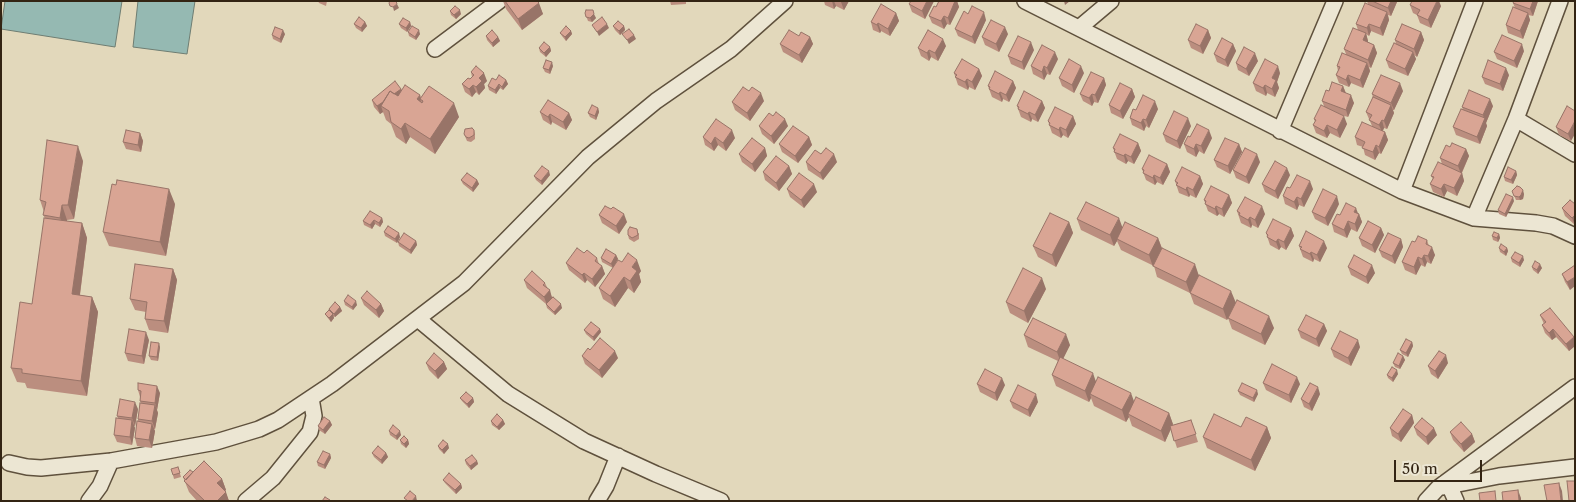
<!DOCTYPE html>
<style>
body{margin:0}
#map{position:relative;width:1576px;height:502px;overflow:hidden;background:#e2d8bb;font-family:"Libre Caslon Text",serif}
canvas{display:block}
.frame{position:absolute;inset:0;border:2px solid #332413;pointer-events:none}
.scale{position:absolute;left:1394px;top:460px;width:88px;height:22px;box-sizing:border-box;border:2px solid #332413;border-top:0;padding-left:6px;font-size:15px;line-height:18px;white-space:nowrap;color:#332413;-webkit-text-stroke:4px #ece6d3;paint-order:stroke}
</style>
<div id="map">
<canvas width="1576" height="502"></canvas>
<div class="frame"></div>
<div class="scale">50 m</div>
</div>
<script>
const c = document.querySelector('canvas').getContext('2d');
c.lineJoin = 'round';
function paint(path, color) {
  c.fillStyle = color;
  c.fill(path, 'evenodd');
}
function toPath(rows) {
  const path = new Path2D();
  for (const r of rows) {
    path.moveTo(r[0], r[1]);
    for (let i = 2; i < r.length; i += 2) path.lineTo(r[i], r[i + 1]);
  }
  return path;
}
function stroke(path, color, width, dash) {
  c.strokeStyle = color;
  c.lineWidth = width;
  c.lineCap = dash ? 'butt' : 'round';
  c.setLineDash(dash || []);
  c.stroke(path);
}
const water = toPath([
 [5,1,122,1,115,47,1,29,5,1],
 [138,1,195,1,187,54,133,47,138,1]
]);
paint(water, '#95b9b2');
stroke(water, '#6e7d72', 1);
const minor = toPath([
 [1025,1,1402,191,1474,218,1516,119,1560,1],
 [1079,28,1111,1],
 [435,49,499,1],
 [1516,119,1575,154],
 [1280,131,1335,1],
 [1402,191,1475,1],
 [1474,218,1536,223,1553,226,1575,236],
 [418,319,508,394,584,441,656,474,721,501],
 [9,463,27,467,41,468,111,461,216,442,259,429,278,420,332,384,464,283,588,157,656,101,731,49,785,1],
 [1449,485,1456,501],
 [1443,487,1499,476,1575,467],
 [89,501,100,486,111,461],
 [246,501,273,478,310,432,314,416,311,398],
 [597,501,606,486,618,456],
 [1426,501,1438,488,1575,387]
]);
stroke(minor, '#5f513d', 18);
stroke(minor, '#ece6d3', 15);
paint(toPath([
 [318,1,327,1,326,6,319,3],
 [503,1,537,1,543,14,522,30,506,9],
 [670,1,686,1,686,4,671,5],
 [824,1,849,1,844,10,836,6,834,9,825,5],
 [934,1,925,19,912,12,909,4],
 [939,1,957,1,959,7,950,25,947,24,944,29,932,23,929,16,936,7],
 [1367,1,1397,1,1397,2,1391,16,1388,15,1389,20,1383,36,1371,31,1369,36,1366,34,1368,41,1368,42,1374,45,1377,53,1371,68,1369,67,1370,71,1363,88,1351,83,1349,87,1339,83,1336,75,1338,71,1337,66,1346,54,1344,49,1358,30,1356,24,1368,4],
 [1538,1,1533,16,1528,15,1530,20,1523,39,1508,33,1506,25,1515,8,1513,3],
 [1410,5,1441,6,1431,28,1420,23,1417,15,1413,13],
 [450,11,461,14,456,19,451,15],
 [585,13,596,18,592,22,588,21],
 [896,13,899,21,890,36,881,31,880,33,873,30,871,22],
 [968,14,986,20,975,44,958,36,955,29],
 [365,22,367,26,362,32,356,28,354,24],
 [410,22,411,26,407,32,401,28,399,24],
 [613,26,624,26,625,30,620,35,615,30],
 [1208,30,1211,38,1203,54,1191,48,1188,40],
 [571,31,572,34,566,41,562,36,560,33],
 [408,32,420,34,416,40,409,36],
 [1421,32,1424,40,1417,57,1414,55,1416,59,1408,76,1389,68,1386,60,1396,44,1395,40],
 [285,34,281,43,273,39,272,35],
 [1008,34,999,52,985,45,982,37],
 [486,36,498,37,500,41,493,47,487,40],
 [799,36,810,37,813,44,802,63,783,52,780,44],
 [1233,44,1236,51,1228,67,1217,62,1214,54],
 [946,46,938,61,931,57,929,61,921,56,918,48],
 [550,47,551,51,546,57,540,52,539,48],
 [1034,50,1024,70,1011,64,1008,56],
 [1524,51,1517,68,1497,59,1494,52],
 [1058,59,1050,75,1047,74,1044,80,1033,74,1031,66],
 [1258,61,1249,76,1238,70,1236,63],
 [553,66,550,74,545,72,543,68],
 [979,69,982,76,975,90,969,87,968,90,958,85,954,73],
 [471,72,487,81,484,84,485,88,479,95,476,92,472,97,465,92,462,84,470,79,472,77],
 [1084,73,1074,93,1062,86,1059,78],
 [1280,73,1277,82,1279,88,1275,97,1267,93,1266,96,1256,91,1253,83],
 [1509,75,1503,91,1485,84,1482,77],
 [1104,78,1106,85,1098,103,1094,102,1092,106,1083,101,1080,94],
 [496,80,506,80,508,84,503,90,500,88,496,94,489,90,488,86],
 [1013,81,1016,88,1009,102,1003,99,1002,102,992,97,988,86],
 [1343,86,1346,93,1354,103,1348,117,1341,115,1347,124,1340,138,1330,133,1327,138,1316,133,1313,125,1315,122,1314,119,1324,106,1322,101,1329,91],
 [401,89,402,90,420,95,421,98,459,117,435,154,410,137,406,144,396,137,391,124,386,120,383,112,380,114,374,107,372,100],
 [1132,89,1135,97,1123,119,1111,113,1109,105],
 [1403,91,1394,110,1393,110,1394,113,1387,129,1384,128,1383,131,1385,132,1388,140,1381,154,1379,153,1375,160,1365,155,1363,147,1357,145,1355,137,1372,126,1366,112,1373,97,1372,94],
 [764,101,750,121,735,110,732,102],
 [1042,101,1045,108,1038,122,1032,119,1031,122,1021,117,1017,106],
 [1493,106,1486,123,1487,126,1480,144,1456,135,1453,127,1463,110,1462,107],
 [1567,106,1571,141,1559,135,1556,127],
 [598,108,599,112,596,120,590,117,588,113],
 [1158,109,1149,128,1146,126,1144,131,1132,125,1130,118,1136,110],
 [540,112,569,113,572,120,566,130,552,122,551,125,543,120],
 [773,116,788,126,774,144,762,134,759,126],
 [1073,116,1076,124,1068,138,1063,135,1061,138,1052,133,1048,121],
 [1191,126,1180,149,1166,142,1163,134],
 [474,130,475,134,475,139,471,142,467,141,464,134],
 [140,133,143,141,141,152,126,149,123,142],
 [703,137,735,138,726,151,718,145,714,151,705,145],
 [809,137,812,145,798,163,782,152,779,144],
 [1190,137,1212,138,1204,154,1199,151,1196,157,1187,152,1184,144],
 [1138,143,1141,151,1134,164,1128,161,1126,164,1117,159,1113,148],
 [1239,144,1242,152,1230,174,1217,167,1214,160],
 [1450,147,1466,149,1469,156,1462,173,1464,181,1457,196,1447,191,1444,197,1433,192,1430,184,1433,179,1431,176,1442,164,1440,158],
 [765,148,767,156,755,172,742,162,739,154],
 [83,161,74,219,67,220,67,221,82,223,87,238,80,295,92,297,98,312,87,396,27,388,25,383,17,382,11,368,32,304,45,218,43,215,44,212,40,200],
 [806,162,837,162,823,180,808,170],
 [1260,162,1249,184,1236,178,1233,170],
 [1167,164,1170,172,1163,185,1157,182,1155,185,1146,180,1142,169],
 [789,166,792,174,779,191,765,180,763,172],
 [1516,171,1517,175,1513,184,1505,181,1504,177],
 [550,175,542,185,536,180,534,176],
 [1290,175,1278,199,1265,192,1262,184],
 [1200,176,1203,184,1196,198,1190,195,1189,197,1179,193,1175,181],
 [461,180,477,180,479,184,473,192,463,184],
 [1290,188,1313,189,1304,207,1299,205,1297,210,1285,204,1283,196],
 [787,189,817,192,804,208,790,197],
 [1512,191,1524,194,1523,199,1520,200,1516,200],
 [1229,195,1232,203,1224,217,1219,214,1217,216,1208,211,1204,200],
 [1514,201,1506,217,1499,214,1498,210],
 [175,204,166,256,109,246,103,232],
 [1339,204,1328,226,1315,219,1312,212],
 [1575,204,1575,225,1565,216,1562,208],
 [1237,211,1265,214,1258,228,1252,225,1251,228,1241,223],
 [1358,213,1359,214,1362,222,1357,232,1351,229,1347,238,1334,232,1332,224,1340,215],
 [599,215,627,222,619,234,602,223],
 [382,218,383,222,380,227,375,224,372,229,364,225,363,221],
 [1077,219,1122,227,1158,238,1162,248,1235,303,1274,328,1265,345,1232,329,1228,318,1227,320,1194,304,1190,293,1157,277,1154,266,1121,250,1117,241,1114,246,1081,230],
 [1069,222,1073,233,1056,267,1038,257,1033,246],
 [1291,228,1294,236,1286,250,1281,247,1279,250,1270,245,1266,233],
 [1381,228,1384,235,1375,253,1362,246,1359,238],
 [384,232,400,237,397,243,385,236],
 [639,233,639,239,634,242,629,239,628,235],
 [1499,234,1500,238,1498,242,1493,240,1492,236],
 [1401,239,1403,247,1395,264,1382,257,1379,250],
 [1427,240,1429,246,1435,255,1431,264,1427,262,1425,267,1421,265,1416,275,1405,270,1402,262,1415,242],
 [416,241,417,245,411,254,399,246,398,242],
 [1299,246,1327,248,1320,262,1314,259,1313,262,1303,257],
 [1499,248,1507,248,1508,251,1506,256,1500,252],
 [584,253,597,258,599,264,602,266,605,274,595,287,587,280,585,283,569,270,566,263],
 [616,255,618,259,613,268,602,262,601,258],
 [1511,258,1524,260,1520,267,1512,262],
 [622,262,641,271,639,274,641,282,634,293,628,288,615,307,603,299,599,288],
 [1575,265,1570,290,1565,282,1562,274],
 [1348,267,1375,273,1368,284,1351,275],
 [1532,267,1542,268,1538,274,1533,270],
 [173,269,177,280,168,333,149,330,145,319,146,312,135,310,130,299],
 [524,280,545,283,552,297,562,308,555,315,547,308,546,304,527,288],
 [1046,289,1028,323,1010,313,1006,302],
 [361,298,381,304,384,311,379,318,364,305],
 [344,301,357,305,353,310,345,305],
 [340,307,342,311,335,317,333,316,334,318,331,322,327,317,325,314,330,311,329,309],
 [1540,315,1574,337,1575,346,1569,351,1556,337,1552,340,1545,333,1542,325,1544,324],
 [1324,324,1327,331,1319,347,1301,338,1298,330],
 [600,329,601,332,594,341,586,334,584,330],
 [1024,335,1070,345,1063,359,1096,381,1134,402,1169,413,1173,425,1191,420,1198,442,1177,448,1171,429,1165,442,1132,426,1129,417,1126,422,1094,406,1091,398,1089,402,1056,386,1052,375,1058,361,1028,347],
 [149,340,144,364,128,361,125,353],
 [1412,342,1413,346,1408,357,1402,354,1400,350],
 [160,347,158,361,151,360,149,356],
 [1360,347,1351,366,1334,357,1331,349],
 [590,350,618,358,602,378,585,364,582,356],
 [1403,356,1405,360,1400,369,1395,367,1393,363],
 [444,362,447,369,438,379,429,370,426,363],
 [1448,363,1438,379,1431,374,1428,366],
 [1398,374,1393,382,1388,378,1387,375],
 [1263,383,1300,384,1291,403,1266,390],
 [977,384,1005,385,997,401,980,392],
 [138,390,160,393,157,410,158,413,155,429,154,429,155,431,152,448,137,446,135,438,138,421,138,419,141,403,140,401,140,397],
 [1238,391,1258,394,1254,402,1240,395],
 [1320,394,1312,411,1304,407,1301,399],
 [460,398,473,398,474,402,469,408,462,401],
 [1010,401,1038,402,1030,417,1013,408],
 [138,409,135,426,134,426,135,428,132,445,117,442,114,435,118,418,117,416],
 [1412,415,1414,423,1401,442,1392,436,1390,428],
 [503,420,505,424,499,430,492,425,491,421],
 [330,421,332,425,325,434,319,430,318,426],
 [1267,427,1271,438,1255,471,1207,448,1203,437],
 [1414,427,1437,435,1428,445,1417,435],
 [389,431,401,435,397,440,390,435],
 [1450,432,1472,434,1475,442,1464,452,1453,440],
 [400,440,408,440,409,444,406,448,401,444],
 [438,446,449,448,444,454,439,449],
 [372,453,386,453,388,457,382,464,374,457],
 [330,454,331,458,325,469,318,466,317,462],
 [465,460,477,461,478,464,471,470,466,464],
 [178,467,181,477,174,479,173,475],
 [193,472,222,479,226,490,225,491,229,501,197,501,189,492,183,477],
 [443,480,461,484,462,488,456,494,445,483]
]), '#bb8e7f');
paint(toPath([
 [832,1,834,1,836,6,834,9],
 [842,1,849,1,844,10,841,2],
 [927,1,934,1,925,19,922,11],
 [955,1,957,1,959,7,950,25,948,18],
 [1064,1,1070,1,1065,5],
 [1391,1,1397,1,1397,2,1391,16,1388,8],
 [1437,1,1439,1,1441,6,1431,28,1428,20],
 [1533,1,1538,1,1533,16,1530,9],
 [539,3,543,14,522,30,518,19],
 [397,4,399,8,394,11,393,7],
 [460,10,461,14,456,19,454,15],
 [984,12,986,20,975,44,972,37],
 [1387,12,1389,20,1383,36,1380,28],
 [896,13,899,21,890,36,888,29],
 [1528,13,1530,20,1523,39,1520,31],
 [594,14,596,18,592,22,590,18],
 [944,16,947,24,944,29,941,21],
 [365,22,367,26,362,32,361,28],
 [410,22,411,26,407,32,406,28],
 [878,23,881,31,880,33,877,25],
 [607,24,609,28,599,36,597,32],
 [1369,24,1371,31,1369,36,1367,28],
 [624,26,625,30,620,35,619,31],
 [1005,27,1008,34,999,52,996,44],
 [283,30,285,34,281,43,280,39],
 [419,30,420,34,416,40,415,37],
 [1208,30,1211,38,1203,54,1200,46],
 [571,31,572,34,566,41,565,37],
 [1421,32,1424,40,1417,57,1414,49],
 [1366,33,1368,41,1366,48,1363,40],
 [634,35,636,39,629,44,627,40],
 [498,37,500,41,493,47,492,43],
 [810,37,813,44,802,63,799,55],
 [943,39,946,46,938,61,935,53],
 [1031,42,1034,50,1024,70,1022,62],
 [1233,44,1236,51,1228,67,1225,60],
 [1522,44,1524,51,1517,68,1514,61],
 [1374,45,1377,53,1371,68,1368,60],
 [550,47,551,51,546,57,544,53],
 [929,50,931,57,929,61,927,53],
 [1055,52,1058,59,1050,75,1047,68],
 [1413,52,1416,59,1408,76,1405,69],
 [1255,53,1258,61,1249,76,1246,69],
 [552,62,553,66,550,74,549,70],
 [1367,63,1370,71,1363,88,1360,80],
 [1044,66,1047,74,1044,80,1042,72],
 [1081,66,1084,73,1074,93,1072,85],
 [1278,66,1280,73,1277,82,1279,88,1275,97,1272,89,1272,78],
 [1506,68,1509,75,1503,91,1500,84],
 [979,69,982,76,975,90,972,82],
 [484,73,487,81,484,84,485,88,479,95,476,87,479,78],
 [1348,75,1351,83,1349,87,1346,80],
 [1104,78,1106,85,1098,103,1095,95],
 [967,79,969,87,968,90,965,82],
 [506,80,508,84,503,90,502,87],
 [1013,81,1016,88,1009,102,1006,95],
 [1400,83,1403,91,1394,110,1391,103],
 [499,84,500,88,496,94,495,90],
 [473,85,476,92,472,97,469,89],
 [1265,85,1267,93,1266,96,1263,88],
 [1343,86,1346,94,1341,91],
 [401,89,404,96,381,106,383,112,380,114,377,106],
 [1132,89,1135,97,1123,119,1120,111],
 [1000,92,1003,99,1002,102,999,94],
 [761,93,764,101,750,121,747,113],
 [1092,94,1094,102,1092,106,1089,98],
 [420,95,421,100,420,99,424,110,417,99],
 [1351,95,1354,103,1348,117,1346,110],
 [1490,99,1493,106,1486,123,1487,126,1480,144,1477,137,1484,119,1483,115],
 [1042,101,1045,108,1038,122,1035,115],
 [1155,101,1158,109,1149,128,1146,120],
 [454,103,459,117,435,154,430,139],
 [1391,105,1394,113,1387,129,1384,121],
 [598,108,599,112,596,120,595,116],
 [1029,112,1032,119,1031,122,1028,114],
 [569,113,572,120,566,130,563,122],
 [550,114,552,122,551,125,548,117],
 [1073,116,1076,124,1068,138,1066,130],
 [1344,116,1347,124,1340,138,1337,130],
 [1188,118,1191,126,1180,149,1177,141],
 [785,119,788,126,774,144,771,136],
 [1143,119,1146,126,1144,131,1141,123],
 [1382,120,1384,128,1382,132,1379,125],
 [1575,121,1575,134,1571,141,1568,134],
 [405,123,410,137,406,144,401,129],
 [1327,125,1330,133,1327,138,1324,131],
 [1060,127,1063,135,1061,138,1059,130],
 [732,130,735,138,726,151,723,143],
 [1209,130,1212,138,1204,154,1201,146],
 [1385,132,1388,140,1381,154,1379,147],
 [140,133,143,141,141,152,138,145],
 [715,137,718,145,714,151,711,144],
 [809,137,812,145,798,163,795,156],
 [1138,143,1141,151,1134,164,1131,157],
 [1196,144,1199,151,1196,157,1194,149],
 [1239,144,1242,152,1230,174,1228,166],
 [1376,145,1379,153,1375,160,1373,152],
 [78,146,83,161,74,219,68,205],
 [765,148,767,156,755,172,752,164],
 [1466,149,1469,156,1461,174,1458,166],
 [834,154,837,162,823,180,820,173],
 [1125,154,1128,161,1126,164,1124,156],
 [1257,154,1260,162,1249,184,1246,177],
 [1167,164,1170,172,1163,185,1160,178],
 [789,166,792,174,779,191,776,183],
 [1287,168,1290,175,1278,199,1275,191],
 [549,171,550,175,542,185,541,181],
 [1516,171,1517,175,1513,184,1511,180],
 [1462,173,1464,181,1457,196,1454,188],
 [1154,175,1157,182,1155,185,1153,178],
 [1200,176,1203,184,1196,198,1193,190],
 [477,180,479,184,473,192,472,188],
 [1310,181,1313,189,1304,207,1301,199],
 [814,184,817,192,804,208,801,200],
 [1444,184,1447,191,1444,197,1441,189],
 [1187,187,1190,195,1189,197,1186,190],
 [169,189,175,204,166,256,160,242],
 [1523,190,1524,194,1523,199,1520,200,1519,197],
 [1229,195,1232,203,1224,217,1222,209],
 [1337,196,1339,204,1328,226,1325,218],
 [1297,197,1299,205,1297,210,1294,202],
 [1513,197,1514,201,1506,217,1505,214],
 [62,205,67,220,66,232,60,218],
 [1216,206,1219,214,1217,216,1215,209],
 [1262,206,1265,214,1258,228,1255,220],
 [1356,208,1359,216,1359,214,1362,222,1357,232,1355,224,1354,212],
 [624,214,627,222,619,234,616,226],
 [1575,215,1575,225,1572,218],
 [1250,217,1252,225,1251,228,1248,220],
 [382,218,383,222,380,227,379,223],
 [1119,218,1123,229,1117,239,1117,241,1114,246,1110,235],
 [374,220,375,224,372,229,370,225],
 [1348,221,1351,229,1347,238,1344,230],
 [1069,222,1073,233,1056,267,1052,255],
 [82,223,87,238,78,309,72,294],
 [1291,228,1294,236,1286,250,1284,242],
 [1381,228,1384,235,1375,253,1372,245],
 [399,233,400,237,397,243,395,239],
 [1499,234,1500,238,1498,242,1497,238],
 [1158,238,1162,249,1153,267,1149,255],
 [1278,239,1281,247,1279,250,1276,242],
 [1401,239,1403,247,1395,264,1392,256],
 [416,241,417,245,411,254,410,250],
 [1324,241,1327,248,1320,262,1317,255],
 [1432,247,1435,255,1431,264,1428,256],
 [1507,248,1508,251,1506,256,1504,252],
 [1311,252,1314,259,1313,262,1310,254],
 [616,255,618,259,613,268,611,264],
 [1424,255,1427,262,1425,267,1422,259],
 [1523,256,1524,260,1520,267,1519,263],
 [1418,257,1421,265,1416,275,1414,267],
 [637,260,641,271,639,274,641,282,634,293,630,281,632,267],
 [1195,264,1199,276,1190,293,1186,282],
 [1540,264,1542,268,1538,274,1537,270],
 [1372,265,1375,273,1368,284,1366,277],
 [602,266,605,274,595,287,592,279],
 [173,269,177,280,168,333,164,321],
 [584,273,587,280,585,283,582,275],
 [624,277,628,288,615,307,610,296],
 [1575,277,1575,286,1570,290,1567,282],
 [1042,278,1046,289,1028,323,1024,311],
 [550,290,552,298,547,305,544,297],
 [1231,291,1236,303,1227,320,1223,309],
 [92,297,98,312,87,396,81,381],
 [356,301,357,305,353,310,352,307],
 [381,304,384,311,379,318,376,310],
 [561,304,562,308,555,315,554,312],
 [340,307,342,311,335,317,334,314],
 [333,314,334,318,331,322,329,318],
 [1269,316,1274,328,1265,345,1261,334],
 [1324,324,1327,331,1319,347,1316,339],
 [600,329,601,332,594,341,593,337],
 [1553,329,1556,337,1552,340,1549,333],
 [146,332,149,340,144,364,142,356],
 [1066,334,1070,345,1061,363,1057,352],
 [1574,337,1575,346,1569,351,1566,344],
 [1358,340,1360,347,1351,366,1348,358],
 [1412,342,1413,346,1408,357,1406,353],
 [159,343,160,347,158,361,157,357],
 [615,351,618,358,602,378,599,370],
 [1446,355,1448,363,1438,379,1435,371],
 [1403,356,1405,360,1400,369,1399,366],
 [444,362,447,369,438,379,435,371],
 [1397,370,1398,374,1393,382,1392,378],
 [1093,373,1097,385,1090,394,1091,398,1089,402,1085,391],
 [1297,377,1300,384,1291,403,1289,395],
 [1002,378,1005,385,997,401,995,393],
 [157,386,160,393,157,410,155,403],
 [1318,387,1320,394,1312,411,1309,404],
 [1257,390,1258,394,1254,402,1253,398],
 [1131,393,1135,404,1128,414,1129,417,1126,422,1122,410],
 [1036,394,1038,402,1030,417,1028,410],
 [473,398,474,402,469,408,467,404],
 [135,402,138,409,135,426,132,418],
 [155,405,158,413,155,429,152,421],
 [1169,413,1173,424,1165,442,1161,431],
 [1412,415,1414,423,1401,442,1398,434],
 [132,420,135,428,132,445,130,437],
 [503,420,505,424,499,430,497,427],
 [330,421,332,425,325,434,323,430],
 [152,424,155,431,152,448,149,440],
 [1267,427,1271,438,1255,471,1251,460],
 [1434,428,1437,435,1428,445,1426,437],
 [400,431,401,435,397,440,396,436],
 [1472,434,1475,442,1464,452,1461,444],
 [408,440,409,444,406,448,404,444],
 [448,444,449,448,444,454,442,450],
 [386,453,388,457,382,464,381,460],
 [330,454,331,458,325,469,324,465],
 [477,461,478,464,471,470,470,466],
 [222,479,226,490,221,495,217,483],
 [1559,483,1562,491,1563,501,1561,501],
 [461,484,462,488,456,494,455,490],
 [1518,490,1521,498,1521,501,1519,501],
 [226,492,229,501,217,501],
 [416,496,417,501,412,501]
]), '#987468');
const building = toPath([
 [390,1,396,1,397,4,393,7,390,6,389,3,390,1],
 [505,1,537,1,539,3,518,19,505,1],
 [911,1,927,1,922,11,909,4,911,1],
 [939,1,955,1,948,18,944,16,941,21,929,16,934,6,936,7,939,1],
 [1372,1,1391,1,1388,8,1372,1],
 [1412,1,1437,1,1428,20,1417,15,1420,10,1410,5,1412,1],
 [1514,1,1533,1,1530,9,1513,3,1514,1],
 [1365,3,1387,12,1380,28,1369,24,1367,28,1356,24,1365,3],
 [881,4,896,13,888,29,878,23,877,25,871,22,881,4],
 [455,6,460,10,454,15,450,11,455,6],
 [972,6,984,12,972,37,955,29,964,11,968,14,972,6],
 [1513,7,1528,13,1520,31,1506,25,1513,7],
 [586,10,593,10,594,14,590,18,586,17,585,13,586,10],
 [359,17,365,22,361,28,354,24,359,17],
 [602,17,607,24,597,32,592,25,602,17],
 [403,18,410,22,406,28,399,24,403,18],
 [991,20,1005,27,996,44,982,37,991,20],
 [618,21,624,26,619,31,613,26,618,21],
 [1196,24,1208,30,1200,46,1188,40,1196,24],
 [1402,24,1421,32,1414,49,1395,40,1402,24],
 [412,26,419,30,415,37,408,32,412,26],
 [566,26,571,31,565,37,560,33,566,26],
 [275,27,283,30,280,39,272,35,275,27],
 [1353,28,1366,33,1363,40,1374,45,1368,60,1344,49,1353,28],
 [629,29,634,35,627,40,622,34,629,29],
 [492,30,498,37,492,43,486,36,492,30],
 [789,30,799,36,801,32,810,37,799,55,780,44,789,30],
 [928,30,943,39,935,53,929,50,927,53,918,48,928,30],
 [1502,35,1522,44,1514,61,1494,52,1502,35],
 [1018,36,1031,42,1022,62,1008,56,1018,36],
 [1222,38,1233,44,1225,60,1214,54,1222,38],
 [544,42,550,47,544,53,539,48,544,42],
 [1394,43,1413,52,1405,69,1386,60,1394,43],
 [1042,45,1055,52,1047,68,1044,66,1042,72,1031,66,1042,45],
 [1244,47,1255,53,1246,69,1236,63,1244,47],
 [1342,53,1367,63,1360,80,1348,75,1346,80,1336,75,1340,67,1337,66,1342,53],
 [962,59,979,69,972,82,967,79,965,82,955,77,957,75,954,73,962,59],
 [1069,59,1081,66,1072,85,1059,78,1069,59],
 [1265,59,1278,66,1272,78,1276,80,1272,89,1265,85,1263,88,1253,83,1265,59],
 [546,60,552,62,549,70,543,68,546,60],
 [1488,60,1506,68,1500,84,1482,77,1488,60],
 [476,66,484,73,479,78,482,81,476,87,473,85,469,89,462,84,468,78,470,79,474,75,471,72,476,66],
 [995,71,1013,81,1006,95,1000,92,999,94,989,89,990,87,988,86,995,71],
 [1091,72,1104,78,1095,95,1092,94,1089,98,1080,94,1091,72],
 [499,75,506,80,502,87,499,84,495,90,488,86,492,78,496,80,499,75],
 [1381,75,1400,83,1391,103,1372,94,1381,75],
 [395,81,401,89,394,94,390,91,383,102,377,106,372,100,395,81],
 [1332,82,1343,86,1341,91,1351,95,1346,110,1322,101,1326,90,1329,91,1332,82],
 [1120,83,1132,89,1120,111,1109,105,1120,83],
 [405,85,420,95,417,99,422,103,423,101,420,99,429,86,454,103,430,139,405,123,401,129,391,122,389,111,381,106,390,91,398,96,405,85],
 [743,87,749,91,752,87,761,93,747,113,732,102,743,87],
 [1469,90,1490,99,1483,115,1462,107,1469,90],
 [1024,91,1042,101,1035,115,1029,112,1028,114,1018,109,1019,107,1017,106,1024,91],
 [1143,95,1155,101,1146,120,1143,119,1141,123,1130,118,1133,109,1136,110,1143,95],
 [1373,97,1391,105,1384,121,1382,120,1379,125,1369,120,1372,115,1366,112,1373,97],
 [548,100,569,113,563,122,550,114,548,117,540,112,548,100],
 [592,105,598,108,595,116,588,113,592,105],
 [1321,105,1344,116,1337,130,1327,125,1324,131,1313,125,1316,120,1314,119,1321,105],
 [1567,106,1575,111,1575,121,1568,134,1556,127,1567,106],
 [1055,107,1073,116,1066,130,1060,127,1059,130,1049,125,1050,123,1048,121,1055,107],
 [1461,109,1485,118,1477,137,1453,127,1461,109],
 [1174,111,1188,118,1177,141,1163,134,1174,111],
 [776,112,785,119,771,136,759,126,769,113,773,116,776,112],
 [716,119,732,130,723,143,715,137,711,144,703,137,716,119],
 [1362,122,1385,132,1379,147,1376,145,1373,152,1362,148,1365,142,1355,137,1362,122],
 [1197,124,1209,130,1201,146,1196,144,1194,149,1184,144,1188,136,1190,137,1197,124],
 [793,126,809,137,795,156,779,144,793,126],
 [472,128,474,130,474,135,469,138,466,137,464,134,465,129,472,128],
 [126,130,140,133,138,145,123,142,126,130],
 [1120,134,1138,143,1131,157,1125,154,1124,156,1114,152,1115,149,1113,148,1120,134],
 [752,138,765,148,752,164,739,154,752,138],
 [1225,138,1239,144,1228,166,1214,160,1225,138],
 [47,140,78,146,68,205,62,205,60,218,43,215,46,202,40,200,47,140],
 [1452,143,1466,149,1458,166,1440,158,1446,145,1450,147,1452,143],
 [826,148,834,154,820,173,806,162,815,150,821,154,826,148],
 [1245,148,1257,154,1246,177,1233,170,1245,148],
 [1149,155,1167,164,1160,178,1154,175,1153,178,1143,173,1144,170,1142,169,1149,155],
 [776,156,789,166,776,183,763,172,776,156],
 [1275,161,1287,168,1275,191,1262,184,1275,161],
 [1438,162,1462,173,1454,188,1444,184,1441,189,1430,184,1434,177,1431,176,1438,162],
 [542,166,549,171,541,181,534,176,542,166],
 [1182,167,1200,176,1193,190,1187,187,1186,190,1176,185,1178,183,1175,181,1182,167],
 [1508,167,1516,171,1511,180,1504,177,1508,167],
 [467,173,477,180,472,188,461,180,467,173],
 [799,173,814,184,801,200,787,189,799,173],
 [1297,175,1310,181,1301,199,1297,197,1294,202,1283,196,1287,187,1290,188,1297,175],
 [117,180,169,189,160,242,103,232,112,184,116,185,117,180],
 [1211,186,1229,195,1222,209,1216,206,1215,209,1205,204,1206,201,1204,200,1211,186],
 [1517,186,1520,187,1523,190,1521,195,1519,197,1514,196,1512,191,1517,186],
 [1323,189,1337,196,1325,218,1312,212,1323,189],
 [1506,194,1513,197,1505,214,1498,210,1506,194],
 [1245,197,1262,206,1255,220,1250,217,1248,220,1239,215,1240,213,1237,211,1245,197],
 [1570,200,1575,204,1575,215,1572,218,1562,208,1570,200],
 [1086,202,1119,218,1110,235,1077,219,1086,202],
 [1346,203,1356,208,1354,212,1359,214,1355,224,1348,221,1344,230,1332,224,1337,214,1340,215,1346,203],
 [605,206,611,209,613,207,624,214,616,226,599,215,605,206],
 [370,211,382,218,379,223,374,220,370,225,363,221,370,211],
 [1050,213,1069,222,1052,255,1033,246,1050,213],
 [44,218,82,223,72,294,92,297,81,381,22,373,22,369,11,368,20,302,32,304,44,218],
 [1273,219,1291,228,1284,242,1278,239,1276,242,1267,237,1268,235,1266,233,1273,219],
 [1368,221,1381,228,1372,245,1359,238,1368,221],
 [1125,222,1158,238,1149,255,1117,239,1125,222],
 [388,226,399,233,395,239,384,232,388,226],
 [630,227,637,229,638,235,632,238,628,235,628,230,630,227],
 [1306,231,1324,241,1317,255,1311,252,1310,254,1300,249,1302,247,1299,246,1306,231],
 [1494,232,1499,234,1497,238,1492,236,1494,232],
 [404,233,416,241,410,250,398,242,404,233],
 [1388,233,1401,239,1392,256,1379,250,1388,233],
 [1418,236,1427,240,1426,244,1432,247,1428,256,1424,255,1422,259,1418,257,1414,267,1402,262,1412,241,1415,242,1418,236],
 [1501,244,1507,248,1504,252,1499,248,1501,244],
 [577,248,584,253,587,250,597,258,595,261,602,266,592,279,584,273,582,275,566,263,577,248],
 [1162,248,1195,264,1186,282,1153,266,1162,248],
 [606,249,616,255,611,264,601,258,606,249],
 [1515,252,1523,256,1519,263,1511,258,1515,252],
 [628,253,637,260,632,267,637,271,630,281,624,277,610,296,599,288,618,260,622,262,628,253],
 [1354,255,1372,265,1366,277,1348,267,1354,255],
 [1535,261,1540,264,1537,270,1532,267,1535,261],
 [135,264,173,269,164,321,145,319,147,302,130,299,135,264],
 [1575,265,1575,277,1567,282,1562,274,1575,265],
 [1023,268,1042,278,1024,311,1006,302,1023,268],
 [532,271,545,283,543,285,550,290,544,297,524,280,532,271],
 [1199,275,1231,291,1223,309,1190,293,1199,275],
 [367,291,381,304,376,310,361,298,367,291],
 [348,295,356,301,352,307,344,301,348,295],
 [553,297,561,304,554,312,546,304,553,297],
 [1237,300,1269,316,1261,334,1228,318,1237,300],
 [335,302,340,307,334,314,329,309,335,302],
 [1550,308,1574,337,1566,344,1553,329,1549,333,1542,325,1546,322,1540,315,1550,308],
 [329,310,333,314,329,318,325,314,329,310],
 [1306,315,1324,324,1316,339,1298,330,1306,315],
 [1033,318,1066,334,1057,352,1024,335,1033,318],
 [591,322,600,329,593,337,584,330,591,322],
 [129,329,146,332,142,356,125,353,129,329],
 [1340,331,1358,340,1348,358,1331,349,1340,331],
 [600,338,615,351,599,370,582,356,588,348,590,350,600,338],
 [1406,339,1412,342,1406,353,1400,350,1406,339],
 [151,342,159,343,157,357,149,356,151,342],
 [1439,351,1446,355,1435,371,1428,366,1439,351],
 [434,353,444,362,435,371,426,363,434,353],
 [1398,353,1403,356,1399,366,1393,363,1398,353],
 [1060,357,1093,373,1085,391,1052,375,1060,357],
 [1272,364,1297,377,1289,395,1263,383,1272,364],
 [1392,367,1397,370,1392,378,1387,375,1392,367],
 [985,369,1002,378,995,393,977,384,985,369],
 [1098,377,1131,393,1122,410,1090,394,1098,377],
 [138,383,157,386,155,403,140,401,141,391,138,390,138,383],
 [1242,383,1257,390,1253,398,1238,391,1242,383],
 [1310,383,1318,387,1309,404,1301,399,1310,383],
 [1018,385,1036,394,1028,410,1010,401,1018,385],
 [466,392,473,398,467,404,460,398,466,392],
 [1136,397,1169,413,1161,431,1128,414,1136,397],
 [120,399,135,402,132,418,117,416,120,399],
 [140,403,155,405,152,421,138,419,140,403],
 [1403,409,1412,415,1398,434,1390,428,1403,409],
 [497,414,503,420,497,427,491,421,497,414],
 [1214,414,1241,427,1246,417,1267,427,1251,460,1203,437,1214,414],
 [324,417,330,421,323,430,318,426,324,417],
 [116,418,132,420,130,437,114,435,116,418],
 [1422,418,1434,428,1426,437,1414,427,1422,418],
 [1191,420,1196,434,1174,441,1170,426,1191,420],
 [137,421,152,424,149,440,135,438,137,421],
 [1461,422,1472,434,1461,444,1450,432,1461,422],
 [393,425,400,431,396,436,389,431,393,425],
 [404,436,408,440,404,444,400,440,404,436],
 [443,440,448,444,442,450,438,446,443,440],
 [378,446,386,453,381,460,372,453,378,446],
 [323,451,330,454,324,465,317,462,323,451],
 [472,455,477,461,470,466,465,460,472,455],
 [204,461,222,479,217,483,226,492,217,501,205,501,184,481,204,461],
 [178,467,180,473,173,475,171,469,178,467],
 [190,470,193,472,186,480,183,477,190,470],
 [449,473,461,484,455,490,443,480,449,473],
 [1567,481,1575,481,1575,501,1569,501,1567,481],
 [1559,483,1561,501,1547,501,1544,485,1559,483],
 [1518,490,1519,501,1503,501,1502,492,1518,490],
 [410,491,416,496,412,501,408,501,404,498,410,491],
 [1495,491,1496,501,1480,501,1479,493,1495,491],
 [325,497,330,500,330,501,322,501,325,497]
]);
paint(building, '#d9a594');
stroke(building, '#987468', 1);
</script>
